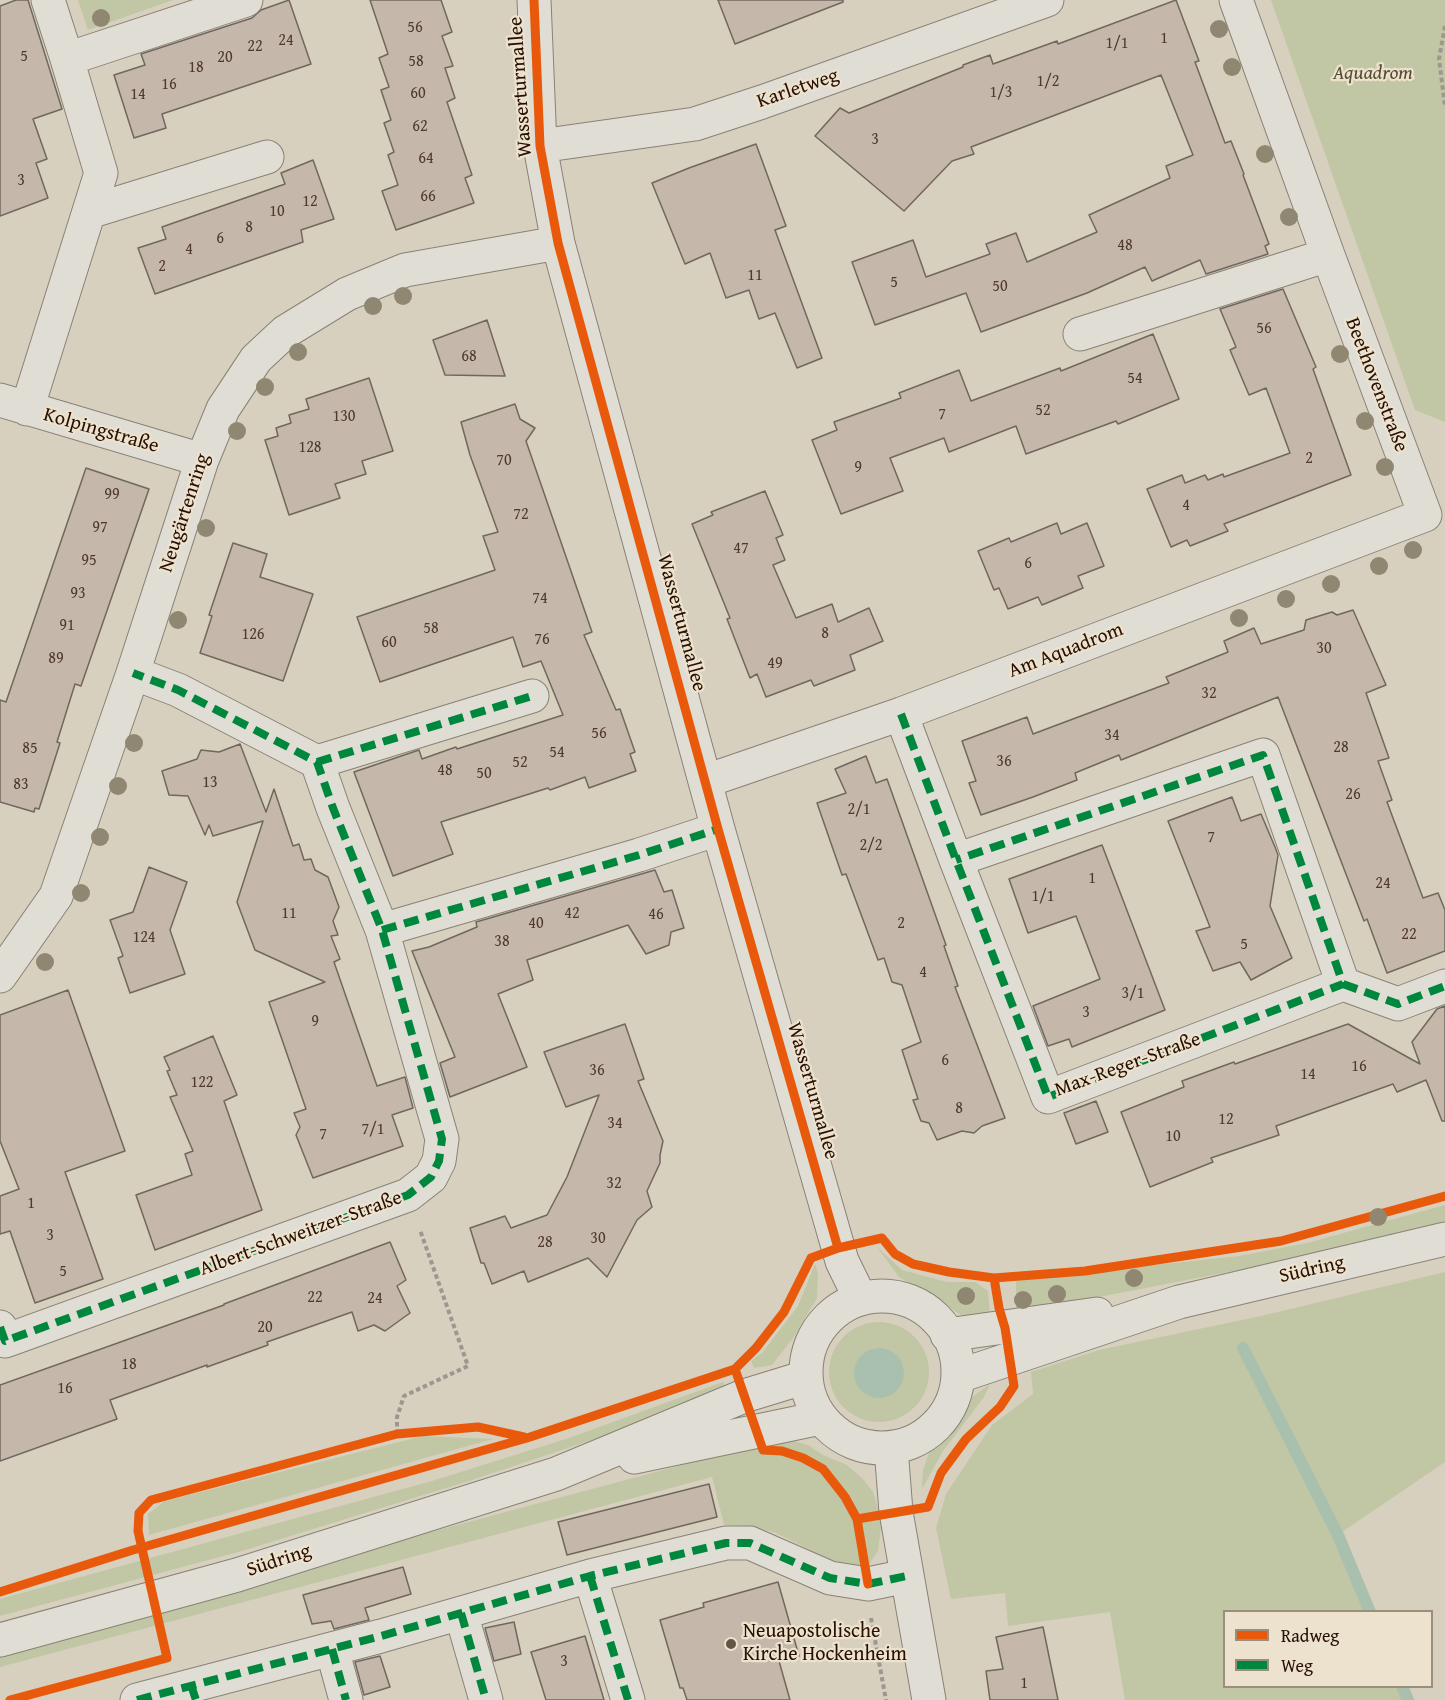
<!DOCTYPE html>
<meta charset="utf-8">
<style>
body{margin:0}
#map{position:relative;width:1445px;height:1700px;overflow:hidden;background:#d8d0be;font-family:"Gentium Book Plus",serif}
canvas{display:block}
.legend{position:absolute;left:1223px;top:1610px;width:210px;height:78px;box-sizing:border-box;background:#ece2ce;border:2px solid #9d8e7c;margin:0;padding:8px 10px;list-style:none;font-size:18px;color:#270f02}
.legend li{display:flex;align-items:center;gap:12px;height:30px}
.legend b{width:30px;border:2px solid #9d8e7c}
</style>
<div id="map">
<canvas width="1445" height="1700"></canvas>
<ul class="legend">
<li><b style="height:8px;background:#e8590c"></b>Radweg</li>
<li><b style="height:8px;background:#00873e"></b>Weg</li>
</ul>
</div>
<script>
const c = document.querySelector('canvas').getContext('2d');
c.lineJoin = 'round';
function paint(path, color) {
  c.fillStyle = color;
  c.fill(path, 'evenodd');
}
function toPath(rows) {
  const path = new Path2D();
  for (const r of rows) {
    if (r.length === 3) {
      path.moveTo(r[0] + r[2], r[1]);
      path.arc(r[0], r[1], r[2], 0, 2 * Math.PI);
      continue;
    }
    path.moveTo(r[0], r[1]);
    for (let i = 2; i < r.length; i += 2) path.lineTo(r[i], r[i + 1]);
  }
  return path;
}
function stroke(path, color, width, dash) {
  c.strokeStyle = color;
  c.lineWidth = width;
  c.lineCap = dash ? 'butt' : 'round';
  c.setLineDash(dash || []);
  c.stroke(path);
}
function write(font, color, halo, rows, align = 'center') {
  c.font = font + ' "Gentium Book Plus",serif';
  c.lineWidth = 4.5;
  c.setLineDash([]);
  c.textBaseline = 'middle';
  c.strokeStyle = halo;
  c.fillStyle = color;
  for (const [text, x, y, turn = 0] of rows) {
    c.save();
    c.translate(x, y);
    c.rotate((+turn || 0) * Math.PI / 180);
    c.textAlign = isNaN(turn) ? turn : align;
    if (halo) c.strokeText(text, 0, 0);
    c.fillText(text, 0, 0);
    c.restore();
  }
}
paint(toPath([
 [78,0,173,0,88,30],
 [1271,0,1445,0,1445,422,1415,410],
 [1445,1205,1445,1221,1342,1250,1016,1313,1016,1280,1239,1256,1307,1243],
 [877,1247,902,1270,947,1282,975,1282,988,1291,990,1318,966,1318,899,1277],
 [815,1264,818,1273,817,1298,794,1337,772,1365,754,1368,751,1361,762,1353,798,1306],
 [1445,1272,1445,1462,1342,1532,1375,1611,1224,1612,1224,1686,1406,1687,1412,1700,1125,1700,1110,1612,1008,1626,1005,1593,951,1599,936,1528,946,1494,992,1425,1033,1394,1031,1372,1099,1350,1261,1316],
 [879,1372,50],
 [723,1382,727,1390,616,1432,469,1481,242,1551,0,1616,0,1599,432,1481,569,1438],
 [990,1384,984,1397,943,1451,922,1489,923,1470,931,1447,954,1426,968,1400],
 [423,1436,493,1439,149,1535,148,1514,165,1501],
 [783,1438,808,1445,823,1455,847,1465,863,1479,873,1492,882,1521,878,1551,868,1566,853,1572,834,1568,806,1548,776,1533,750,1526,724,1525,712,1477,0,1667,0,1647]
]), '#c1c6a5');
paint(toPath([
 [879,1373,25]
]), '#a9c0af');
stroke(toPath([
 [1243,1348,1338,1535,1370,1612],
 [1402,1686,1408,1700]
]), '#a9c0af', 12);
const building = toPath([
 [16,0,28,0,62,109,33,119,47,159,36,163,48,198,0,216,0,6,16,0],
 [289,0,311,64,162,114,166,128,134,138,114,75,145,65,141,54,252,18,261,10,289,0],
 [370,0,441,0,452,32,442,36,453,66,445,68,455,98,447,102,472,175,465,178,474,203,396,230,382,191,398,185,388,155,394,152,384,123,391,120,381,90,389,87,379,58,388,54,370,0],
 [718,0,843,0,843,2,735,44,718,0],
 [1176,0,1199,61,1195,62,1225,143,1231,141,1244,174,1243,175,1269,244,1265,246,1268,254,1206,274,1200,260,1152,281,1145,267,1087,293,981,332,966,293,875,325,852,262,913,240,926,277,990,254,986,244,1016,233,1027,262,1097,232,1089,215,1170,178,1166,166,1193,155,1161,75,971,147,974,154,952,161,904,211,815,136,840,108,849,113,963,67,963,65,990,55,993,64,1057,41,1058,44,1176,0],
 [756,144,786,226,775,230,822,358,797,368,775,313,759,319,749,290,726,298,710,253,685,264,652,183,689,168,756,144],
 [313,160,334,219,301,230,303,242,155,294,138,248,166,239,162,227,285,184,281,173,313,160],
 [1283,289,1316,367,1313,369,1351,475,1224,524,1228,531,1190,546,1187,540,1171,547,1147,489,1182,475,1185,483,1205,475,1208,480,1223,474,1224,477,1290,453,1266,388,1249,395,1230,350,1236,347,1220,309,1283,289],
 [487,320,505,376,445,375,433,340,487,320],
 [1153,334,1179,399,1118,424,1116,421,1026,454,1016,426,949,452,944,438,890,458,903,491,841,514,812,440,837,430,834,422,901,398,899,393,959,370,971,401,1060,368,1061,371,1153,334],
 [369,378,393,451,362,461,366,474,335,484,340,498,289,515,265,440,278,436,276,428,291,423,289,415,309,409,306,399,369,378],
 [515,404,520,419,535,428,526,441,592,632,584,635,616,710,620,709,635,752,630,754,636,771,589,788,585,777,550,790,548,788,441,822,453,854,393,876,354,772,419,750,422,759,456,747,457,749,563,715,541,661,523,667,513,637,380,682,357,617,495,570,483,536,498,532,470,455,461,422,515,404],
 [86,468,149,489,81,686,75,684,57,742,60,743,39,809,35,808,34,812,0,802,0,700,6,702,86,468],
 [765,491,783,535,776,538,785,560,773,565,796,618,832,604,838,622,869,608,883,641,850,655,855,670,814,686,811,680,766,697,757,674,750,678,727,619,730,618,692,524,713,515,711,512,765,491],
 [1057,523,1061,534,1087,523,1104,566,1078,576,1083,588,1042,605,1038,597,1008,609,999,588,994,590,978,551,1009,538,1011,542,1057,523],
 [233,543,267,554,260,577,313,594,283,681,200,653,212,616,209,615,233,543],
 [1353,610,1386,685,1366,693,1389,758,1378,761,1392,800,1387,802,1423,898,1438,893,1445,910,1445,951,1387,973,1367,919,1364,921,1278,697,1121,760,1119,755,1075,773,1077,780,1033,797,981,815,969,783,976,781,962,741,1027,717,1033,734,1169,683,1166,677,1228,652,1224,641,1254,628,1261,644,1304,630,1306,620,1332,612,1337,615,1353,610],
 [240,744,266,812,274,789,293,846,299,844,304,860,311,859,315,870,328,877,339,907,333,921,338,935,331,936,340,959,334,962,377,1086,405,1077,413,1108,392,1115,403,1146,313,1178,296,1135,300,1127,294,1113,306,1109,269,1002,325,982,255,950,237,902,263,821,213,836,209,825,205,835,188,796,169,795,162,771,197,759,201,750,219,752,240,744],
 [866,756,876,783,887,779,946,945,944,946,958,986,955,987,1005,1118,982,1126,974,1133,962,1131,937,1140,929,1123,921,1121,913,1100,918,1099,902,1050,921,1042,902,985,892,982,884,958,878,960,846,874,842,875,817,803,846,793,835,769,866,756],
 [1232,797,1241,821,1261,814,1275,847,1278,855,1270,906,1292,958,1251,980,1240,962,1213,971,1196,931,1210,927,1168,821,1232,797],
 [1102,845,1165,1010,1072,1047,1069,1039,1048,1046,1033,1006,1100,979,1076,916,1028,933,1009,879,1102,845],
 [149,867,187,882,170,930,185,974,130,993,118,958,123,956,110,920,133,912,149,867],
 [655,870,664,892,672,890,684,928,671,932,669,945,646,954,628,925,527,960,533,980,498,994,527,1067,450,1097,440,1063,455,1057,412,951,429,947,477,927,476,922,655,870],
 [68,990,125,1151,65,1172,103,1279,35,1303,10,1231,0,1234,0,1196,19,1189,0,1141,0,1015,68,990],
 [1445,1006,1445,1121,1442,1121,1426,1080,1397,1092,1393,1084,1276,1126,1279,1135,1211,1158,1213,1162,1150,1187,1121,1112,1184,1087,1182,1081,1234,1062,1235,1064,1348,1024,1420,1064,1412,1042,1437,1009,1445,1006],
 [625,1024,644,1079,638,1081,663,1141,660,1155,660,1163,647,1191,652,1207,637,1220,607,1277,588,1258,528,1282,524,1271,492,1284,484,1263,481,1263,470,1228,505,1216,511,1228,547,1215,567,1177,599,1095,566,1107,544,1052,625,1024],
 [213,1036,237,1095,224,1101,262,1210,155,1250,136,1195,192,1175,185,1154,193,1151,170,1097,177,1095,167,1071,170,1070,164,1057,213,1036],
 [1096,1101,1108,1132,1076,1144,1064,1113,1096,1101],
 [390,1242,406,1280,397,1286,410,1313,385,1331,374,1325,358,1331,352,1312,267,1342,268,1345,207,1367,207,1365,110,1400,117,1419,0,1461,0,1385,224,1305,224,1304,390,1242],
 [709,1484,717,1517,567,1555,558,1522,709,1484],
 [403,1567,411,1594,365,1608,369,1620,334,1629,331,1621,312,1624,303,1595,403,1567],
 [778,1582,799,1656,779,1661,790,1700,687,1700,683,1688,680,1688,660,1620,704,1607,703,1603,778,1582],
 [514,1622,521,1654,494,1661,485,1628,514,1622],
 [1043,1627,1058,1700,990,1700,986,1671,1003,1669,996,1637,1043,1627],
 [585,1636,604,1700,546,1700,531,1652,585,1636],
 [380,1656,390,1687,364,1695,355,1662,380,1656]
]);
paint(building, '#c5b7a9');
stroke(building, '#70685d', 1.5);
const street = toPath([
 [48,0,67,59,246,0],
 [534,0,540,146,558,243,718,829,842,1261,860,1298],
 [540,146,695,124,762,102,1047,0],
 [89,212,267,157],
 [1080,334,1328,255],
 [0,400,202,460],
 [27,409,101,173,67,59],
 [901,714,956,860,1048,1097,1343,984,1263,755,956,860],
 [317,762,532,696],
 [706,781,901,714,1425,515,1328,255,1236,0],
 [382,930,639,855,718,829],
 [0,976,56,896,133,673,202,460,223,409,256,359,285,332,347,294,405,270,558,243],
 [1343,984,1398,1004,1445,986],
 [882,1372,76],
 [0,1327,5,1341,408,1195,431,1177,439,1161,442,1139,382,930,333,808,317,762,178,690,133,673],
 [947,1335,1097,1314],
 [959,1376,1179,1302,1445,1239],
 [891,1448,896,1512,929,1700],
 [634,1457,820,1418],
 [590,1576,628,1700],
 [461,1613,486,1700],
 [0,1640,237,1575,556,1474,744,1396,806,1377],
 [332,1649,346,1700],
 [137,1700,381,1636,590,1576,726,1543,750,1543,830,1578,868,1584,907,1576]
]);
stroke(street, '#898176', 35);
stroke(toPath([
 [1445,26,1439,59,1445,106],
 [397,1434,397,1417,404,1396,468,1366,420,1230],
 [871,1618,886,1700]
]), '#9c978f', 4, [4.5, 3]);
stroke(street, '#e0ddd4', 33);
stroke(toPath([
 [901,714,956,860,1048,1097,1343,984,1263,755,956,860],
 [317,762,532,696],
 [382,930,639,855,718,829],
 [1343,984,1398,1004,1445,986],
 [0,1327,5,1341,408,1195,431,1177,439,1161,442,1139,382,930,333,808,317,762,178,690,133,673],
 [590,1576,628,1700],
 [461,1613,486,1700],
 [332,1649,346,1700],
 [191,1685,196,1700],
 [137,1700,381,1636,590,1576,726,1543,750,1543,830,1578,868,1584,907,1576]
]), '#00873e', 8, [15, 8]);
stroke(toPath([
 [534,0,540,146,558,243,718,829,838,1248],
 [735,1369,763,1450,782,1451,803,1458,823,1469,845,1497,857,1519,868,1584],
 [857,1519,928,1507,941,1473,966,1439,1000,1407,1014,1386,1005,1328,999,1308,994,1278],
 [0,1592,133,1550,527,1438,735,1369,756,1348,784,1312,811,1258,838,1248,882,1238,895,1254,913,1264,949,1272,994,1278,1085,1271,1281,1241,1445,1196],
 [10,1700,167,1658,138,1531,139,1513,151,1500,397,1434,478,1427,524,1437]
]), '#e8590c', 9);
c.fillStyle = '#908772';
for (const [x, y] of [
 [101,18],
 [1219,29],
 [1232,67],
 [1265,154],
 [1289,217],
 [403,296],
 [373,306],
 [298,352],
 [1340,354],
 [265,387],
 [1365,421],
 [237,431],
 [1385,467],
 [206,528],
 [1413,550],
 [1379,566],
 [1331,584],
 [1286,599],
 [1239,618],
 [178,620],
 [134,743],
 [118,786],
 [100,837],
 [81,893],
 [45,962],
 [1378,1217],
 [1134,1278],
 [1057,1294],
 [966,1296],
 [1023,1300]
]) {
  c.beginPath();
  c.arc(x, y, 9, 0, 2 * Math.PI);
  c.fill();
}
for (const [x, y, r, color] of [
 [731,1644,6,"#655344"]
]) {
  const dot = new Path2D();
  dot.arc(x, y, r, 0, 2 * Math.PI);
  c.fillStyle = color;
  c.fill(dot);
  stroke(dot, '#ece2ce', 2);
}
write('16px', '#4e392c', null, [
 ["56",415,28],
 ["1",1164,39],
 ["24",286,41],
 ["1/1",1117,44],
 ["22",255,47],
 ["5",24,57],
 ["20",225,58],
 ["58",416,62],
 ["18",196,68],
 ["1/2",1048,82],
 ["16",169,85],
 ["1/3",1001,93],
 ["60",418,94],
 ["14",138,95],
 ["62",420,127],
 ["3",875,140],
 ["64",426,159],
 ["3",21,181],
 ["66",428,197],
 ["12",310,202],
 ["10",277,212],
 ["8",249,228],
 ["6",220,239],
 ["48",1125,246],
 ["4",189,250],
 ["2",162,267],
 ["11",755,276],
 ["5",894,283],
 ["50",1000,287],
 ["56",1264,329],
 ["68",469,357],
 ["54",1135,379],
 ["52",1043,411],
 ["7",942,415],
 ["130",344,417],
 ["128",310,448],
 ["2",1309,459],
 ["70",504,461],
 ["9",858,468],
 ["99",112,495],
 ["4",1186,506],
 ["72",521,515],
 ["97",100,528],
 ["47",741,549],
 ["95",89,561],
 ["6",1028,564],
 ["93",78,594],
 ["74",540,599],
 ["91",67,626],
 ["58",431,629],
 ["8",825,634],
 ["126",253,635],
 ["76",542,640],
 ["60",389,643],
 ["30",1324,649],
 ["89",56,659],
 ["49",775,664],
 ["32",1209,694],
 ["56",599,734],
 ["34",1112,736],
 ["28",1341,748],
 ["85",30,749],
 ["54",557,753],
 ["36",1004,762],
 ["52",520,763],
 ["48",445,771],
 ["50",484,774],
 ["13",210,783],
 ["83",21,785],
 ["26",1353,795],
 ["2/1",859,810],
 ["7",1211,838],
 ["2/2",871,846],
 ["1",1092,879],
 ["24",1383,884],
 ["1/1",1043,897],
 ["11",289,914],
 ["42",572,914],
 ["46",656,915],
 ["40",536,924],
 ["2",901,924],
 ["22",1409,935],
 ["124",144,938],
 ["38",502,942],
 ["5",1244,945],
 ["4",923,973],
 ["3/1",1133,994],
 ["3",1086,1013],
 ["9",315,1022],
 ["6",945,1061],
 ["16",1359,1067],
 ["36",597,1071],
 ["14",1308,1075],
 ["122",202,1083],
 ["8",959,1109],
 ["12",1226,1120],
 ["34",615,1124],
 ["7/1",373,1130],
 ["7",323,1135],
 ["10",1173,1137],
 ["32",614,1184],
 ["1",31,1204],
 ["3",50,1236],
 ["30",598,1239],
 ["28",545,1243],
 ["5",63,1272],
 ["22",315,1298],
 ["24",375,1299],
 ["20",265,1328],
 ["18",129,1365],
 ["16",65,1389],
 ["3",564,1662],
 ["1",1024,1684]
]);
write('italic 20px', '#564c34', '#ece2ce', [
 ["Aquadrom",1373,74]
]);
write('20px', '#270f02', '#ece2ce', [
 ["Wasserturmallee",521,87,-94],
 ["Karletweg",798,89,-19],
 ["Beethovenstraße",1376,385,69],
 ["Kolpingstraße",101,431,16],
 ["Neugärtenring",185,513,-72],
 ["Wasserturmallee",681,623,75],
 ["Am Aquadrom",1066,651,-21],
 ["Max-Reger-Straße",1128,1065,-20],
 ["Wasserturmallee",812,1091,74],
 ["Albert-Schweitzer-Straße",301,1234,-20],
 ["Südring",1312,1270,-13],
 ["Südring",279,1561,-18]
]);
write('20px', '#270f02', '#ece2ce', [
 ["Neuapostolische",743,1632],
 ["Kirche Hockenheim",743,1655]
], 'left');
</script>
